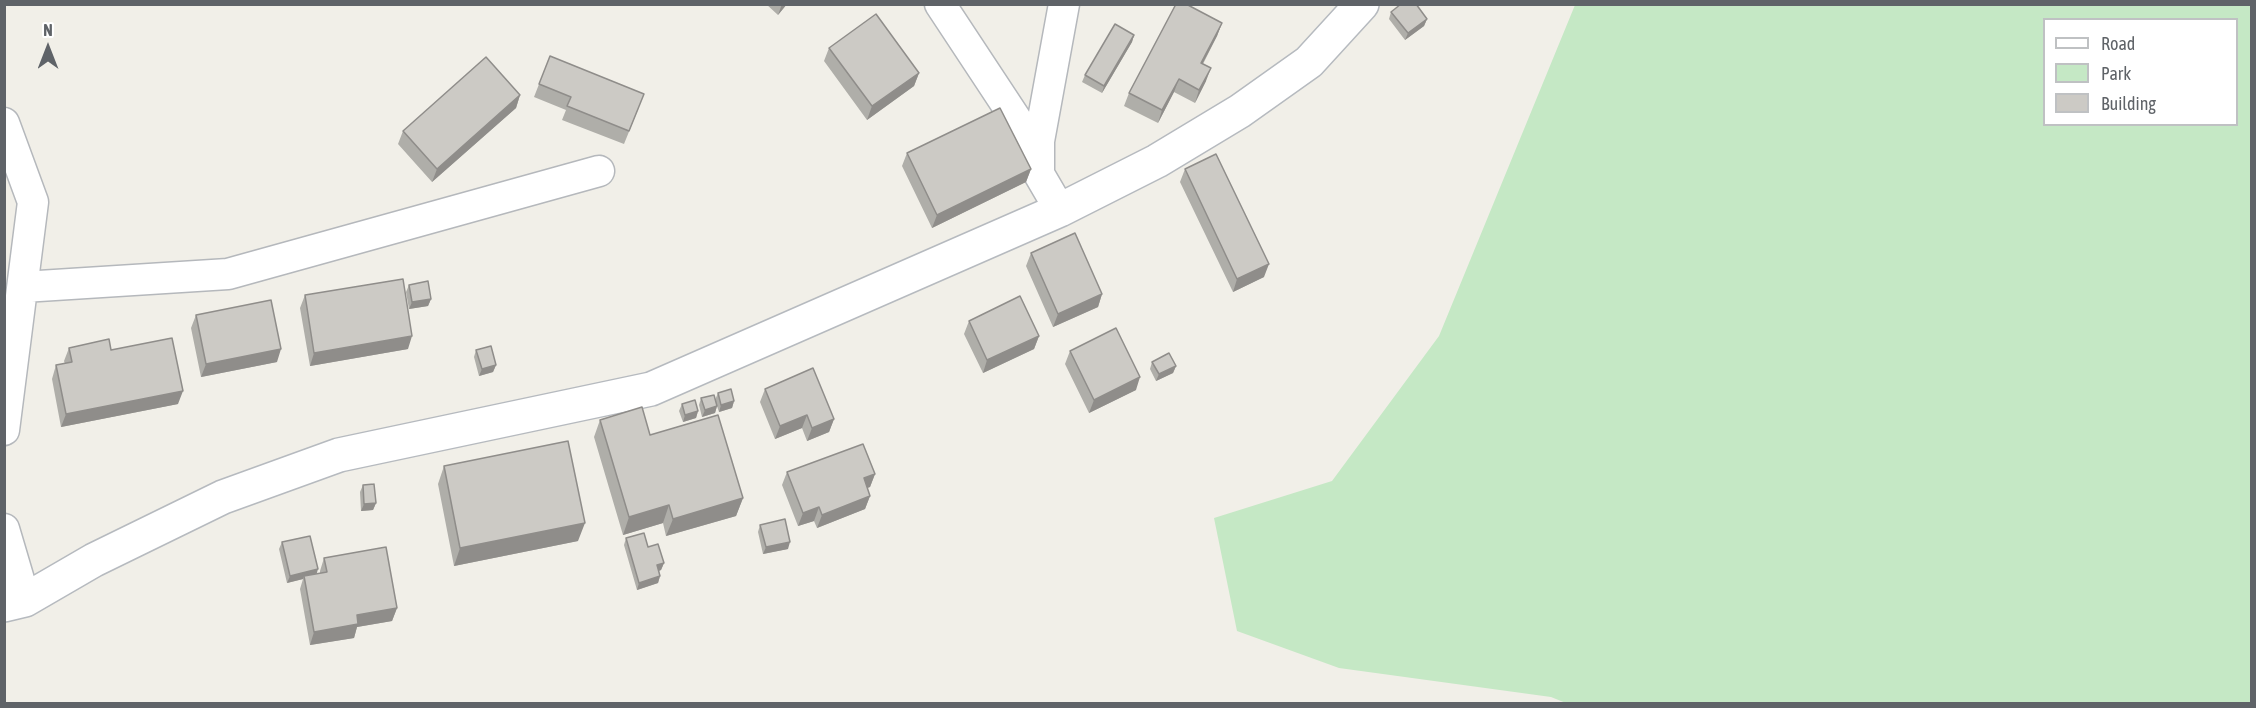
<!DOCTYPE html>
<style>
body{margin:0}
#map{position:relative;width:2256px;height:708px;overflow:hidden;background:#f1efe8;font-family:"Asap Condensed",sans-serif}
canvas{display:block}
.frame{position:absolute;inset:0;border:6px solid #5f6368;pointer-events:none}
.legend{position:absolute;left:2043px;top:18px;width:195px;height:108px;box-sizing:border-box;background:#fff;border:2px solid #bfc1c3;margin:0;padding:8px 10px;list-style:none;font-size:18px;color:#5f6368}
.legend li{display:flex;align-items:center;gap:12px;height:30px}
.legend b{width:30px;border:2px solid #bfc1c3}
.north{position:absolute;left:18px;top:18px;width:60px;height:60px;-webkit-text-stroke:4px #fff;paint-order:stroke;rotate:0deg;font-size:16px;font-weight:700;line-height:24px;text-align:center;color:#5f6368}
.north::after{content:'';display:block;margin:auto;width:21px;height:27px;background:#5f6368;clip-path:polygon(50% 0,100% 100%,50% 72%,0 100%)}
</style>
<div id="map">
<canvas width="2256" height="708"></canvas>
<div class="frame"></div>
<ul class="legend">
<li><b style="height:8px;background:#fff"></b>Road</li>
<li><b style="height:16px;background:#c5e8c5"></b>Park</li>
<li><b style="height:16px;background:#cccac5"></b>Building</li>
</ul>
<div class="north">N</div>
</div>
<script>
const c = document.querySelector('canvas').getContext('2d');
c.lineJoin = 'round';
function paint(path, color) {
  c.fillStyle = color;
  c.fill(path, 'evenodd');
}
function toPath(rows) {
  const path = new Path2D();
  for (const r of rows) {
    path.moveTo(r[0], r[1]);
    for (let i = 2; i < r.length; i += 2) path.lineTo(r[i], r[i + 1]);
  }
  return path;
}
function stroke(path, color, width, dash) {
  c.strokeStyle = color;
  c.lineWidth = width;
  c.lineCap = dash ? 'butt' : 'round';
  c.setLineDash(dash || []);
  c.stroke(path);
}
paint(toPath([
 [1575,5,2251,5,2251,703,1566,703,1551,697,1339,668,1237,631,1214,518,1332,481,1439,336],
 [2044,20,2236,20,2236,124,2044,124]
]), '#c5e8c5');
const street = toPath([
 [940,4,1039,154],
 [4,123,33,202,4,430],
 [1060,210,1039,174,1039,141,1064,4],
 [23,287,228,274,599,171],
 [4,529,25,600]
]);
const secondary = toPath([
 [4,605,25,600,94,560,223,497,339,455,651,389,1060,210,1157,161,1240,111,1309,62,1362,4]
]);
stroke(street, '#b5b8bc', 33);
stroke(secondary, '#b6babf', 36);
stroke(street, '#fff', 30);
stroke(secondary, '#fff', 33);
paint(toPath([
 [766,4,787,4,778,15],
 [1391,12,1427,19,1424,26,1405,40,1389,19],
 [1222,23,1217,36,1203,64,1206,81,1195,103,1174,92,1158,123,1124,106,1129,93],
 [1134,35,1132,42,1102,93,1082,82,1085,75],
 [829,48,919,73,914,86,867,120,824,61],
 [550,56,639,107,624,144,562,120,566,110,534,97],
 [520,95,516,108,432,182,398,144,403,131],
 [907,153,1031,169,1026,182,932,228,902,166],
 [1185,169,1264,277,1233,292,1180,182],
 [1031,253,1102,294,1098,307,1053,327,1026,266],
 [409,285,431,299,428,306,409,309,406,292],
 [305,295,408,349,310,366,300,308],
 [196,315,277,362,201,377,191,328],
 [969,321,1039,336,1034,349,983,373,964,334],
 [69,348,111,350,178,404,61,427,52,379,56,365,65,364,64,361],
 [476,350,496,365,493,372,479,376,474,357],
 [1070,351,1136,390,1089,413,1065,364],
 [1152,362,1176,366,1173,373,1156,381,1150,369],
 [765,389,834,419,829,432,807,441,802,428,775,439,760,402],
 [718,393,734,401,732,408,719,412,717,406,715,413,702,417,699,405,701,398,715,400],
 [682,404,698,411,696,418,683,422,679,411],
 [600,420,650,435,743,498,736,516,666,536,663,523,623,535,594,437],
 [444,466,578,541,454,566,438,484],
 [787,472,875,474,870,487,867,488,870,496,865,509,817,528,814,521,798,526,782,485],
 [363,485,376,503,373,510,361,511,360,492],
 [760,525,788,549,763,554,758,532],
 [626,538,648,547,664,563,661,570,659,571,660,576,658,583,637,590,624,545],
 [282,542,316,574,320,573,320,571,324,558,397,608,392,621,357,627,354,638,310,645,300,589,303,579,287,583,279,549]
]), '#afaea9');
paint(toPath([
 [782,4,787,4,778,15],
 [1427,19,1424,26,1405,40,1408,33],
 [1222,23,1217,36,1196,76,1201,63],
 [1134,35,1132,42,1102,93,1104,86],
 [1211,68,1206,81,1195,103,1199,90],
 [919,73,914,86,867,120,872,106],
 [1179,79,1174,92,1158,123,1162,110],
 [520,95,516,108,432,182,437,169],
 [1031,169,1026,182,932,228,937,215],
 [1269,264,1264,277,1233,292,1237,279],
 [1102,294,1098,307,1053,327,1058,314],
 [431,299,428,306,409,309,412,302],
 [412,336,408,349,310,366,314,353],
 [1039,336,1034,349,983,373,987,360],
 [281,349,277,362,201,377,206,364],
 [496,365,493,372,479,376,482,369],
 [1176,366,1173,373,1156,381,1159,374],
 [1140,377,1136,390,1089,413,1094,400],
 [183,391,178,404,61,427,66,414],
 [734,401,732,408,719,412,721,405],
 [717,406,715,413,702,417,705,410],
 [698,411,696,418,683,422,685,415],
 [807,415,802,428,775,439,780,426],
 [834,419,829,432,807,441,812,428],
 [875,474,870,487,859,491,864,478],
 [870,496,865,509,817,528,822,515],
 [743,498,736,516,666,536,673,519],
 [376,503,373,510,361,511,364,504],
 [669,505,663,523,623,535,629,517],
 [819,507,814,521,798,526,803,513],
 [585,523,578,541,454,566,460,548],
 [790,542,788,549,763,554,766,547],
 [664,563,661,570,655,572,657,565],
 [318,569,316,576,304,576,303,579,287,583,290,576],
 [660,576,658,583,637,590,639,583],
 [397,608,392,621,357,627,354,638,310,645,314,632,357,615]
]), '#8f8d8a');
const building = toPath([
 [1176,4,1186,4,1222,23,1201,63,1211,68,1199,90,1179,79,1162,110,1129,93,1176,4],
 [1401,4,1416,4,1427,19,1408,33,1391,12,1401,4],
 [876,14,919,73,872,106,829,48,876,14],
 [1115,24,1134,35,1104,86,1085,75,1115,24],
 [550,56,644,94,629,131,567,106,571,97,539,84,550,56],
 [486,57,520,95,437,169,403,131,486,57],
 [1000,108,1031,169,937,215,907,153,1000,108],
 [1216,154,1269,264,1237,279,1185,169,1216,154],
 [1075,233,1102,294,1058,314,1031,253,1075,233],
 [403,279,412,336,314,353,305,295,403,279],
 [428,281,431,299,412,302,409,285,428,281],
 [1020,296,1039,336,987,360,969,321,1020,296],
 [271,300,281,349,206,364,196,315,271,300],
 [1116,328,1140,377,1094,400,1070,351,1116,328],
 [172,338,183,391,66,414,56,365,72,362,69,348,109,339,111,350,172,338],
 [491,346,496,365,482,369,476,350,491,346],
 [1169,353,1176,366,1159,374,1152,362,1169,353],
 [813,368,834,419,812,428,807,415,780,426,765,389,813,368],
 [731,389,734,401,721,405,718,393,731,389],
 [714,395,717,406,705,410,701,398,714,395],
 [695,400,698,411,685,415,682,404,695,400],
 [642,407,650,435,718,415,743,498,673,519,669,505,629,517,600,420,642,407],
 [568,441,585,523,460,548,444,466,568,441],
 [863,444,875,474,864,478,870,496,822,515,819,507,803,513,787,472,863,444],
 [374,484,376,503,364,504,363,485,374,484],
 [785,519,790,542,766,547,760,525,785,519],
 [644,533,648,547,658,544,664,563,657,565,660,576,639,583,626,538,644,533],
 [310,536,318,569,290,576,282,542,310,536],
 [386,547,397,608,357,615,358,624,314,632,304,576,327,572,324,558,386,547]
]);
paint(building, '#cccac5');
stroke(building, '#8f8d8a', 1.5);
</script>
